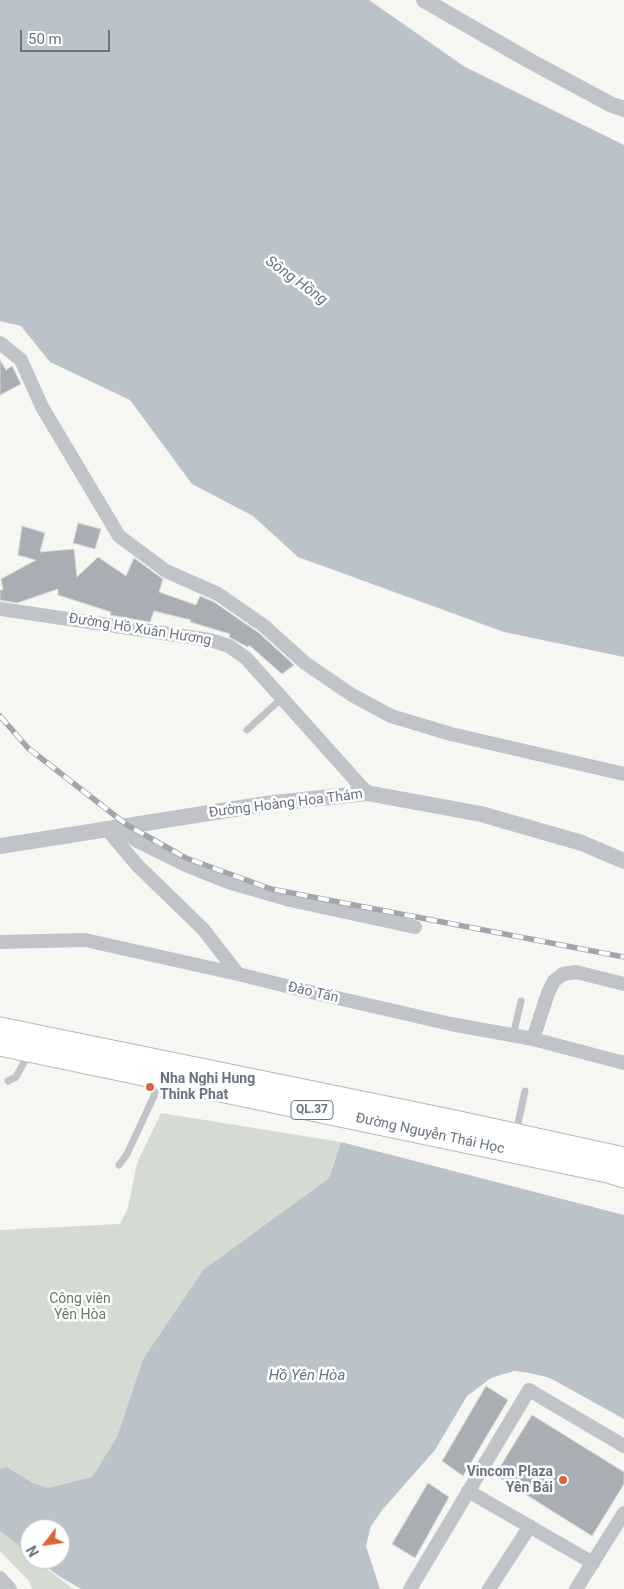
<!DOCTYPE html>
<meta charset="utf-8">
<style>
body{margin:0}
#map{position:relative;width:624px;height:1589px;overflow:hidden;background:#f6f6f3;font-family:Roboto,sans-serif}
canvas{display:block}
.north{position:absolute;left:20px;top:1519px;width:50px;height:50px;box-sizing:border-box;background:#fff;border:1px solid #c3c7cd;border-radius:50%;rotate:240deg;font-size:14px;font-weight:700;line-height:20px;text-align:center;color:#687482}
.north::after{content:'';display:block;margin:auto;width:18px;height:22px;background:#d66634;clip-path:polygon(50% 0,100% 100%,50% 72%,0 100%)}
.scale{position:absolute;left:20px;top:30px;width:90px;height:22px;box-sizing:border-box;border:2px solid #687482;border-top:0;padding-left:6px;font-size:15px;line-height:18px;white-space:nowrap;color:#687482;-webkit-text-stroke:4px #fff;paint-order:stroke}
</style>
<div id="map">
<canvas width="624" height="1589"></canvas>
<div class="north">N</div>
<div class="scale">50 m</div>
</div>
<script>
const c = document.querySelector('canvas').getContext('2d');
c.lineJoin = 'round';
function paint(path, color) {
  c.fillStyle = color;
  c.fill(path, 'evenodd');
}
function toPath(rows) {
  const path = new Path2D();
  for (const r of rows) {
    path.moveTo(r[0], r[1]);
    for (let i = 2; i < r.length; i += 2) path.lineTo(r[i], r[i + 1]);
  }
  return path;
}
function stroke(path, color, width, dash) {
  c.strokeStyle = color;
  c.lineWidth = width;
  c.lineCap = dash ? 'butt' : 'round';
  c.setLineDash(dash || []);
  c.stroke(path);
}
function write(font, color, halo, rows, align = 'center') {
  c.font = font + ' Roboto,sans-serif';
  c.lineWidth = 5;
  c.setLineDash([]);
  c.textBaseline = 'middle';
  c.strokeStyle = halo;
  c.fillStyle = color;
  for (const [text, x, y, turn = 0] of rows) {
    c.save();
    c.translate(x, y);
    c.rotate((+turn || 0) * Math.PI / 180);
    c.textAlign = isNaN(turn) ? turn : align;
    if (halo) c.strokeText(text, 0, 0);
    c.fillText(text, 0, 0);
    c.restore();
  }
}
paint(toPath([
 [161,1113,341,1142,329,1178,203,1270,143,1359,117,1437,92,1477,48,1488,33,1483,7,1467,0,1469,0,1230,120,1224,128,1208,137,1163],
 [0,1521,30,1548,30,1559,35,1559,73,1589,32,1589,29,1581,0,1551]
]), '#d5dbd3');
paint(toPath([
 [0,0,369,0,465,67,624,145,624,657,504,632,298,557,253,516,192,484,130,400,50,362,21,326,0,321],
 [341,1142,624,1215,624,1419,550,1378,530,1373,514,1371,491,1378,467,1396,435,1450,383,1509,371,1526,366,1546,380,1589,81,1589,59,1576,36,1559,60,1559,60,1529,30,1529,30,1554,0,1531,0,1469,7,1467,33,1483,48,1488,92,1477,117,1437,143,1359,203,1270,329,1178]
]), '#bac3c9');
const building = toPath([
 [0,360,6,370,12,366,21,384,0,395,0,360],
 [78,523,101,529,95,549,73,543,78,523],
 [22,526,45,533,40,552,74,549,77,577,98,557,126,576,134,558,163,579,159,592,196,605,200,596,214,602,259,633,294,665,282,674,249,645,248,647,229,637,230,634,190,622,191,620,154,611,150,622,110,615,111,612,58,595,58,589,17,603,0,600,0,590,3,590,1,579,36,560,18,555,22,526],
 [486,1386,508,1400,463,1476,442,1461,486,1386],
 [532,1415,624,1472,624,1484,592,1536,495,1475,532,1415],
 [428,1483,449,1497,415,1558,392,1544,428,1483]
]);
paint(building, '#a8aeb4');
stroke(building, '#d8d8d6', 1);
const primary = toPath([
 [0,1028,455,1121,624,1158],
 [0,1045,479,1145,608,1172,624,1177]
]);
stroke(primary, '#b4b7bb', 23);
stroke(toPath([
 [247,730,282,698],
 [513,1036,521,1001],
 [8,1081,16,1077,29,1053],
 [516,1133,525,1091],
 [119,1165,127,1154,154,1096,157,1080]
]), '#c0c3c7', 7);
stroke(toPath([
 [0,343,21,360,42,407,119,536,166,571,218,594,264,626,305,663,352,695,391,716,451,734,624,774],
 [0,609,210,640,229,646,246,658,367,793],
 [119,827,137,841,188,866,228,882,290,900,415,927],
 [106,828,137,865,203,929,238,974],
 [0,942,85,940,238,974,298,989,451,1024,533,1039,624,1063],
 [533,1039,548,993,554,981,563,974,576,972,624,984],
 [468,1491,593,1563],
 [0,1578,10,1589],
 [410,1589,529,1390,624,1446],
 [489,1589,530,1526],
 [576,1589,624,1513]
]), '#c0c3c7', 14);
stroke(toPath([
 [424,0,530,61,612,105,624,109],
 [0,846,266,804,367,793,481,814,582,843,624,861]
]), '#c0c3c7', 16);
stroke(primary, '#fff', 21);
const rail = toPath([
 [0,716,28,748,127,825,186,858,271,889,624,957]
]);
stroke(rail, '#a2a6ac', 5.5);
stroke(rail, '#fff', 4, [11]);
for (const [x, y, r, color] of [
 [150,1087,5,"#d66634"],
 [563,1480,5,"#d66634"]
]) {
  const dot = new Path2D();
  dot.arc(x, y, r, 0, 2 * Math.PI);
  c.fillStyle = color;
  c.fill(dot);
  stroke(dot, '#fff', 2);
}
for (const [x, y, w] of [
 [312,1110,42]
]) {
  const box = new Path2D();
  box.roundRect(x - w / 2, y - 9.5, w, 19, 4);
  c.fillStyle = '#fff';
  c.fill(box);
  stroke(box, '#687482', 1);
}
write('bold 12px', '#687482', null, [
 ["QL.37",312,1110]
]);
write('14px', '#687482', '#fff', [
 ["Đường Hồ Xuân Hương",140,630,9],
 ["Đường Hoàng Hoa Thám",286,804,-7],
 ["Đào Tấn",313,993,13],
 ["Đường Nguyễn Thái Học",430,1134,12]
]);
write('bold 14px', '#687482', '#fff', [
 ["Nha Nghi Hung",160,1079],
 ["Think Phat",160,1095],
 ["Vincom Plaza",553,1472,"right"],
 ["Yên Bái",553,1488,"right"]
], 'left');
write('14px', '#687a66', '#fff', [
 ["Công viên",80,1299],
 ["Yên Hòa",80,1315]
]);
write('italic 15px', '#63757f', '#fff', [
 ["Sông Hồng",296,281,36],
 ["Hồ Yên Hòa",307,1376]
]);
</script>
